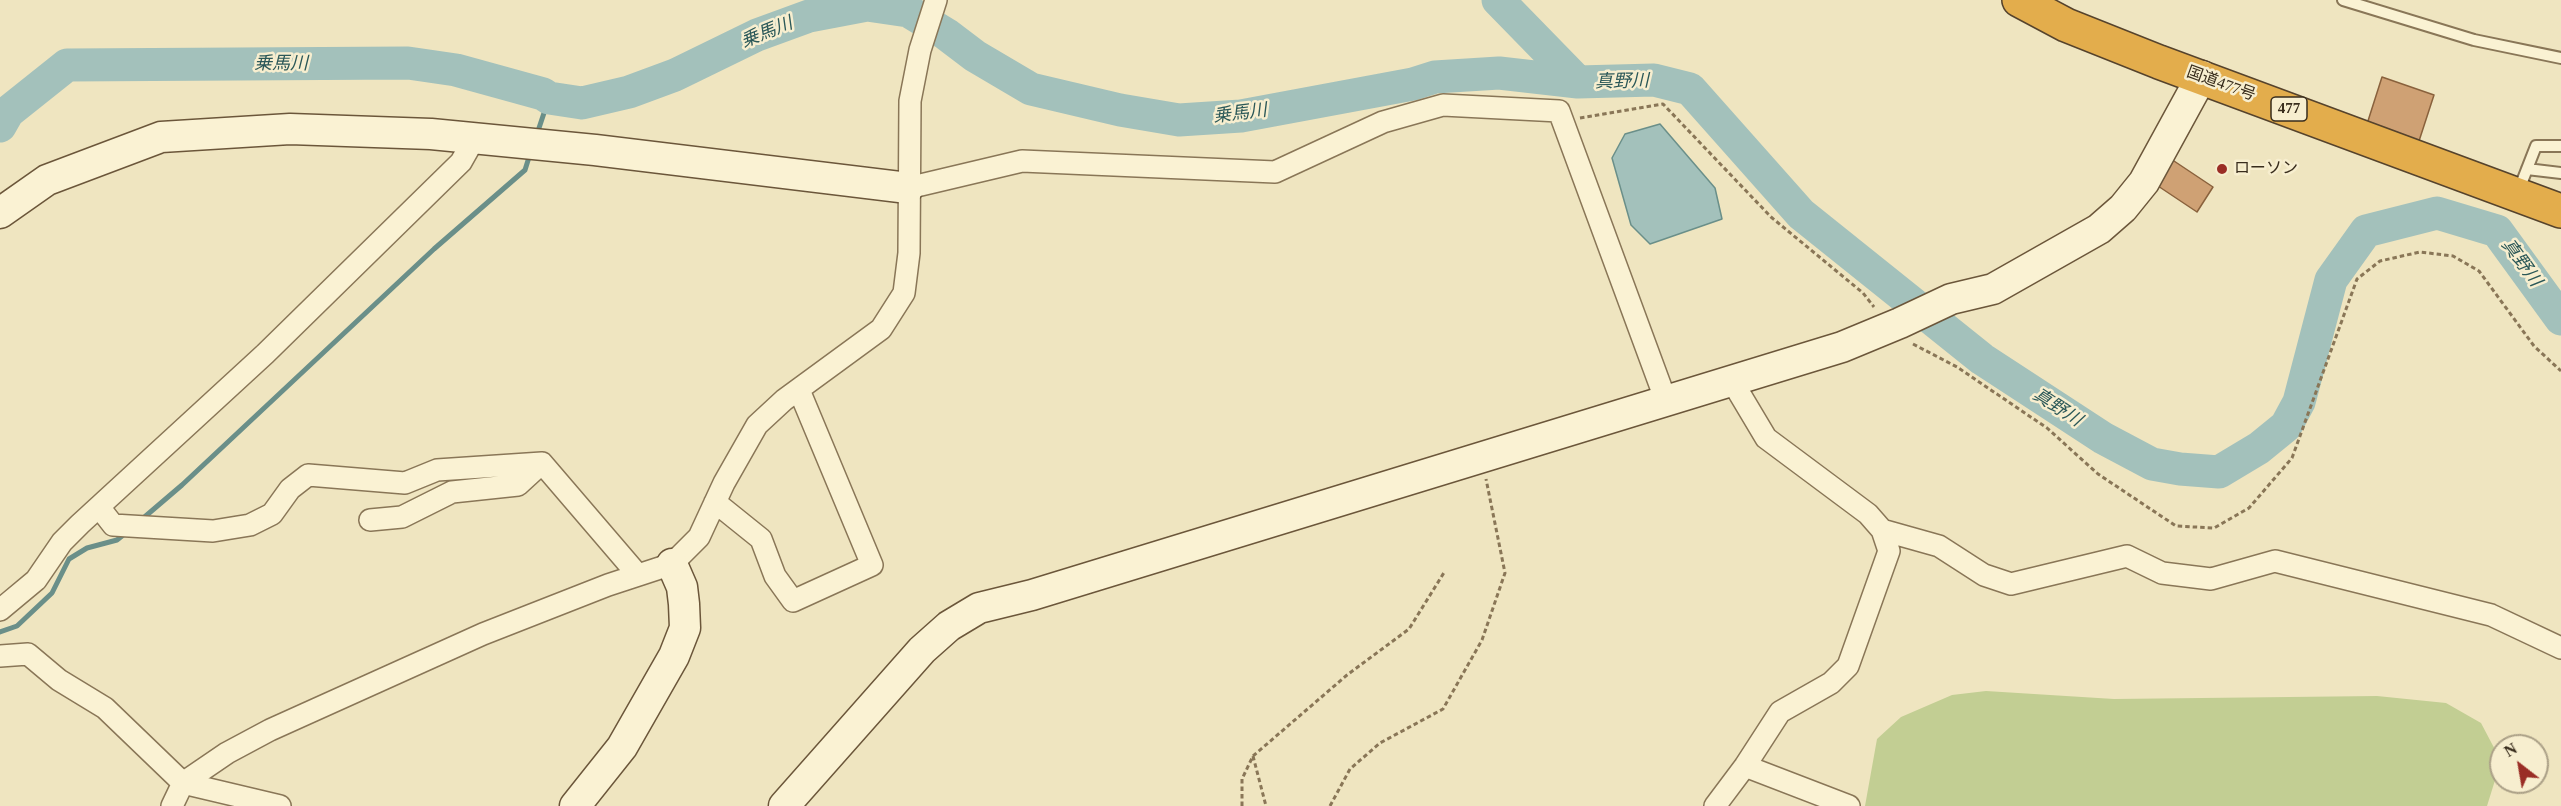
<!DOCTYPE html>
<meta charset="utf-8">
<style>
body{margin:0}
#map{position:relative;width:2561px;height:806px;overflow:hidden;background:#efe5c0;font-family:"Times New Roman",serif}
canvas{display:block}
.north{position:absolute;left:2489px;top:734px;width:60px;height:60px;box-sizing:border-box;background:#f7eecf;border:2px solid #aba087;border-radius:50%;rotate:329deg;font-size:16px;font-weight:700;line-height:24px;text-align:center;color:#382c1c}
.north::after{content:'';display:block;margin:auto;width:21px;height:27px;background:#9a2d25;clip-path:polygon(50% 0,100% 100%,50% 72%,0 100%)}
</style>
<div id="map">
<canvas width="2561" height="806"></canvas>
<div class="north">N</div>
</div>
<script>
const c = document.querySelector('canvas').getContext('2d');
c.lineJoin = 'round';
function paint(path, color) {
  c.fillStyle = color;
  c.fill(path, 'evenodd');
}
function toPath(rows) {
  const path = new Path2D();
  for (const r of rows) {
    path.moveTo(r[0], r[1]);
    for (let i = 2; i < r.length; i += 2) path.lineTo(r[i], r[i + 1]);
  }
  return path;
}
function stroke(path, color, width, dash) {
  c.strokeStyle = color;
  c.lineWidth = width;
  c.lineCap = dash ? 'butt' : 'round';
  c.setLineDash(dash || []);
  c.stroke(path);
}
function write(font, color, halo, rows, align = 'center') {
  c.font = font + ' "Times New Roman","Noto Sans JP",serif';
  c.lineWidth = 5;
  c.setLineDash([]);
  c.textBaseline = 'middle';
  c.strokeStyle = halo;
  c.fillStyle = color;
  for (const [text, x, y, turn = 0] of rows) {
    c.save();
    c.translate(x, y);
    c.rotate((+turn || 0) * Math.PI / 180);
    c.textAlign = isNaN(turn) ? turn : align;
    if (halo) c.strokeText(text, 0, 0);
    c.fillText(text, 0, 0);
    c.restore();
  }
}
paint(toPath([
 [1986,691,2114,699,2377,696,2446,703,2481,723,2501,761,2487,806,1865,806,1877,739,1901,717,1952,695]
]), '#c2ce93');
const water = toPath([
 [1660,124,1715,188,1722,219,1650,244,1631,225,1612,158,1625,134,1660,124]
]);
paint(water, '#a3c1bb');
stroke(water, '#6a8f89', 1.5);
stroke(toPath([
 [537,134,549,98],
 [141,520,182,485,434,249,525,170,530,154],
 [0,632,17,626,52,593,69,559,87,548,117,540,127,532]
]), '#6a8f89', 5);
stroke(toPath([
 [1498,0,1578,82],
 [0,126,8,112,67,65,408,63,456,70,543,94,549,98,582,103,629,92,675,75,757,35,809,16,867,5,908,11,946,34,975,56,1031,89,1120,110,1179,120,1241,116,1413,84,1435,77,1499,73,1578,82,1654,80,1690,89,1801,214,1982,359,2103,438,2152,464,2180,469,2219,472,2259,448,2286,426,2299,402,2331,280,2366,231,2437,213,2497,231,2561,319]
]), '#a3c1bb', 33);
const building = toPath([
 [2382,77,2434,95,2419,141,2367,124,2382,77],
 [2171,159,2213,187,2197,212,2155,184,2171,159]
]);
paint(building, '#cfa174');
stroke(building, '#89613c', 1.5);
const lane = toPath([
 [2343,0,2474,40,2561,58],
 [2527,169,2561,173],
 [2518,192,2536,146,2561,146]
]);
const street = toPath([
 [908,188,1022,161,1275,172,1383,122,1443,105,1559,111,1666,401],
 [715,502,761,539,775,576,793,601,872,565,799,390],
 [99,507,113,525,213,531,250,525,272,514,290,489,308,475,405,483,437,470,542,463,638,575],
 [370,520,402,517,452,492,518,485,542,463],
 [1882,530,1939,546,1984,575,2011,584,2127,556,2162,573,2211,579,2275,561,2491,615,2561,648],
 [0,610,36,580,62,542,80,524,265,354,461,162,474,139],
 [0,656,28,654,59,680,105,708,183,783,280,806],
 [1745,766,1849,806],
 [172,806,183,783,227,753,270,730,483,634,608,585,672,564,699,537,724,483,757,425,784,400,881,329,904,293,909,253,910,101,920,50,936,0],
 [1715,806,1745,766,1780,712,1831,683,1848,666,1889,551,1882,530,1868,514,1766,438,1732,381]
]);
const secondary = toPath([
 [0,213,47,180,161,137,290,129,431,134,595,150,908,188],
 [575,806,622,747,674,656,685,628,684,604,682,587,672,564],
 [784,806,922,650,949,626,979,608,1032,595,1842,347,1900,323,1951,299,1993,289,2099,229,2123,208,2144,182,2202,76]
]);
const highway = toPath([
 [2019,0,2066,25,2159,62,2561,211]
]);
stroke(lane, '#897657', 14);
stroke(street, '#897657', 24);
stroke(secondary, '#6b563a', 33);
stroke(highway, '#56432c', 36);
stroke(toPath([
 [1580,118,1663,104,1771,217,1863,293,1874,307],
 [1913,344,1957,367,2047,428,2098,474,2176,526,2214,528,2249,508,2292,458,2357,279,2380,261,2420,252,2453,256,2479,271,2534,346,2561,371],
 [1253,756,1266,806],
 [1242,806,1242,779,1253,756,1347,675,1409,629,1445,571],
 [1330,806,1350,769,1380,743,1443,709,1482,640,1505,573,1486,479]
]), '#897657', 3, [4.5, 3]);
stroke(lane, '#faf2d3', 10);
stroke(street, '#faf2d3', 21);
stroke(secondary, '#faf2d3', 30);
stroke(highway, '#e3ad4c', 33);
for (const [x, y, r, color] of [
 [2222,169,6,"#9a2d25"]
]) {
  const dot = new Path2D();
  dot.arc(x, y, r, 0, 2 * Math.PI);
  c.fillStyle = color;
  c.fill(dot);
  stroke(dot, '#f7eecf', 2);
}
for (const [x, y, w] of [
 [2289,109,36]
]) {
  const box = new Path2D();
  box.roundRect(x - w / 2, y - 12, w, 24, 4.5);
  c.fillStyle = '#f7eecf';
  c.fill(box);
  stroke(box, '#382c1c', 1.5);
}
write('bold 15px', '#382c1c', null, [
 ["477",2289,109]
]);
write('16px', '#382c1c', '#f7eecf', [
 ["国道477号",2221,84,20]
]);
write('16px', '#382c1c', '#f7eecf', [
 ["ローソン",2234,169]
], 'left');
write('italic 18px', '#2b5858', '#f7eecf', [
 ["乗馬川",767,33,-22],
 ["乗馬川",281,64],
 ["真野川",1622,82,-1],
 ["乗馬川",1240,114,-7],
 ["真野川",2521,263,54],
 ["真野川",2057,408,33]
]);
</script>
